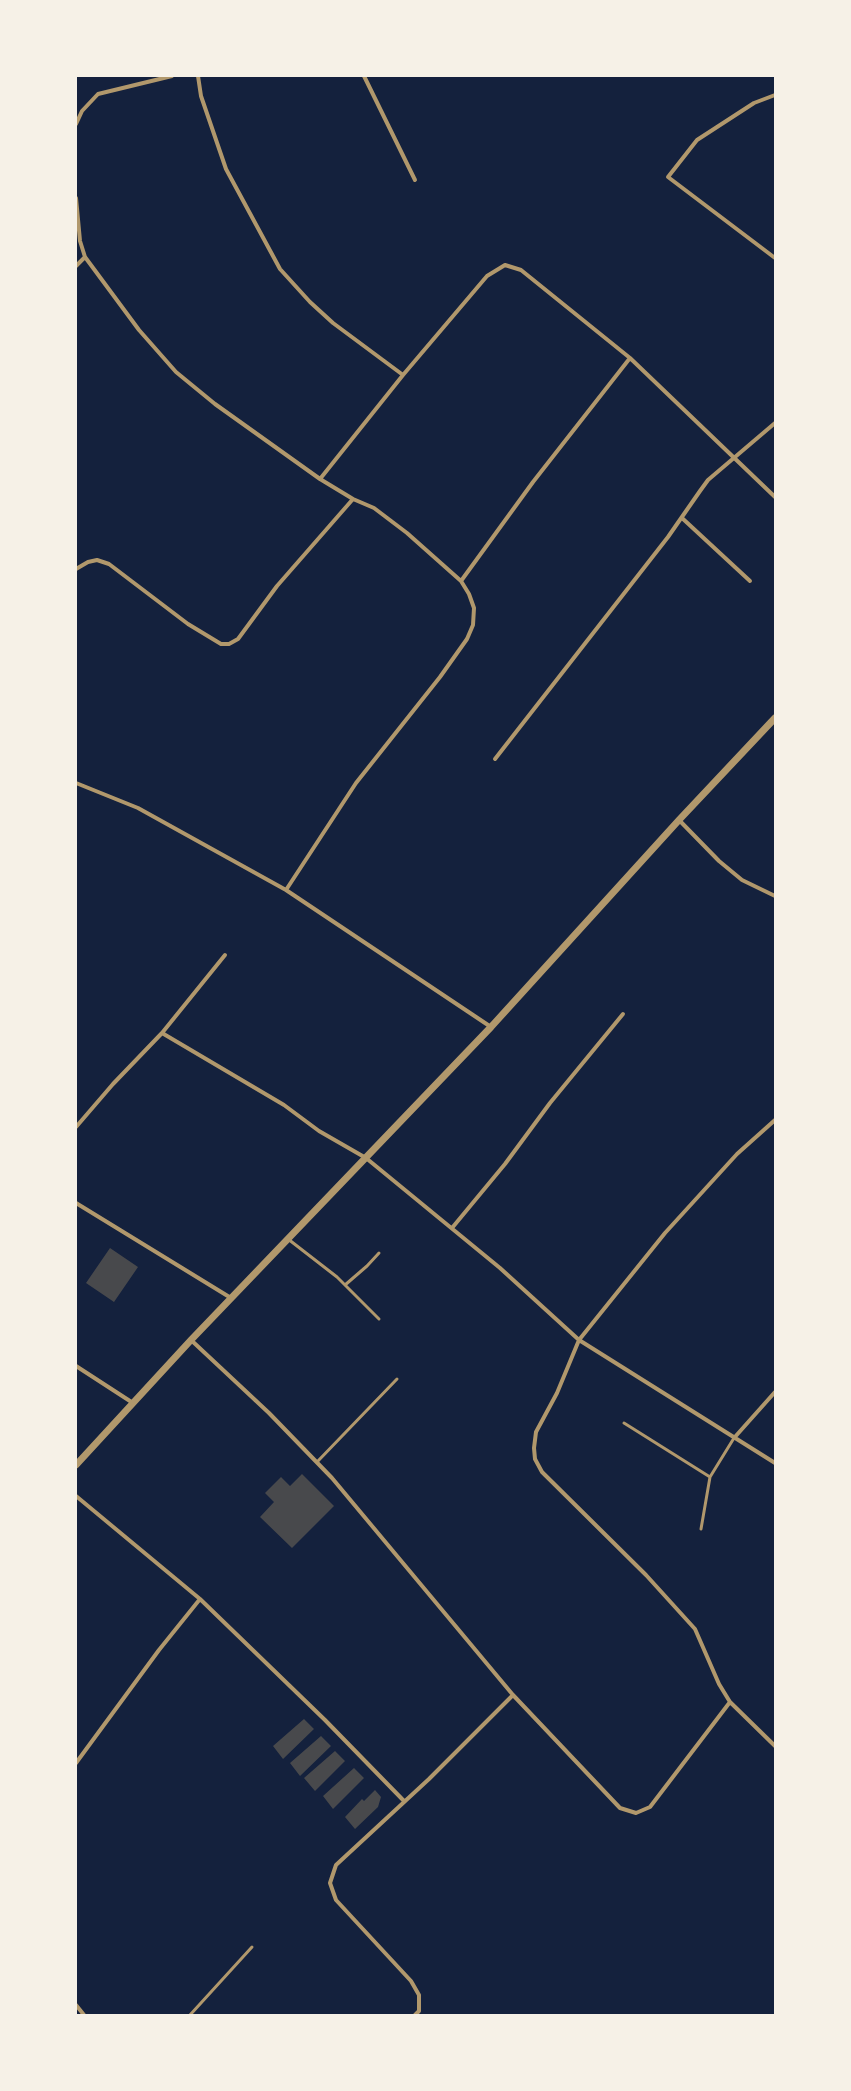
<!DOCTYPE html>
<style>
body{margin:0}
#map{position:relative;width:851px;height:2091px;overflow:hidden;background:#14213d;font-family:"Fira Sans",sans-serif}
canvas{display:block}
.frame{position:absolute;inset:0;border:77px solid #f6f1e7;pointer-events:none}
</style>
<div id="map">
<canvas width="851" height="2091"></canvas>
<div class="frame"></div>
</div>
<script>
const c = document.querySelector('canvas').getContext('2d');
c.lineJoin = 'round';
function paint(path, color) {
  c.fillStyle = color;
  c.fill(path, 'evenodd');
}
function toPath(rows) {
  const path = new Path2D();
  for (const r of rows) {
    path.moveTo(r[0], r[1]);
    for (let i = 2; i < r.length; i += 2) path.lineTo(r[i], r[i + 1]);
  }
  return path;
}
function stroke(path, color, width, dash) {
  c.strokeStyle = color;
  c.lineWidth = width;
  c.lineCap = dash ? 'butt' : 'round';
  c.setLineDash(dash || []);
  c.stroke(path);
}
paint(toPath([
 [110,1248,138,1267,114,1302,86,1283],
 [302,1474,334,1506,292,1548,260,1517,274,1502,265,1493,281,1477,290,1486],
 [304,1719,314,1729,283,1759,273,1746],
 [321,1736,331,1746,300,1776,290,1763],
 [335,1751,345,1761,315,1791,304,1778],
 [354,1768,364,1778,333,1809,323,1796],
 [375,1790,381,1797,378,1807,355,1829,345,1817,362,1799,364,1801]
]), '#48494c');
stroke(toPath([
 [288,1239,337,1277,379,1319],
 [345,1285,367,1266,379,1253],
 [624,1423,710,1477],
 [317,1462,397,1379],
 [701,1529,710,1477,734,1438],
 [190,2015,252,1947]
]), '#b1986c', 3);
stroke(toPath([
 [198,76,201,96,226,169,280,269,310,302,333,323,403,375],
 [364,76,415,180],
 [775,95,754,103,697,140,668,177,775,258],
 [76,124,82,111,98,94,172,76],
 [76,198,80,241,85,257,76,266],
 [85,257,139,330,176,372,215,404,320,479,353,499,374,508,407,533,461,581,469,594,474,608,473,625,467,639,440,677,356,783,286,890],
 [320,479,403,375,487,276,505,265,521,270,630,358,775,497],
 [682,518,750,581],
 [76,569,88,562,97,560,109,564,188,624,221,644,229,644,238,639,277,586,353,499],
 [461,581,533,482,630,358],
 [495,759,668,537,700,491,708,480,775,423],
 [76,783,138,808,286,890,491,1027],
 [679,820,719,861,742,880,775,896],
 [162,1033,225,955],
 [775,1120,737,1154,665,1233,579,1340,557,1393,536,1432,534,1448,535,1459,542,1472,646,1575,695,1629,719,1684,730,1702,775,1746],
 [76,1127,113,1084,162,1033,284,1105,319,1131,366,1158,500,1268,579,1340,775,1463],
 [76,1203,231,1298],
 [452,1228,505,1164,550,1103,623,1014],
 [191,1340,269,1413,332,1478,513,1695,620,1808,636,1813,650,1807,730,1702],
 [76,1366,133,1403],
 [734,1438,775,1392],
 [76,1496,200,1599,325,1720,404,1801],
 [76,1763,159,1650,200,1599],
 [76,2005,84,2015],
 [415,2015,419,2011,419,1995,411,1981,336,1900,330,1883,336,1865,429,1779,513,1695]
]), '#b1986c', 4);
stroke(toPath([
 [76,1465,191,1340,491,1027,679,820,775,718]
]), '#b1986c', 7);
</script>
